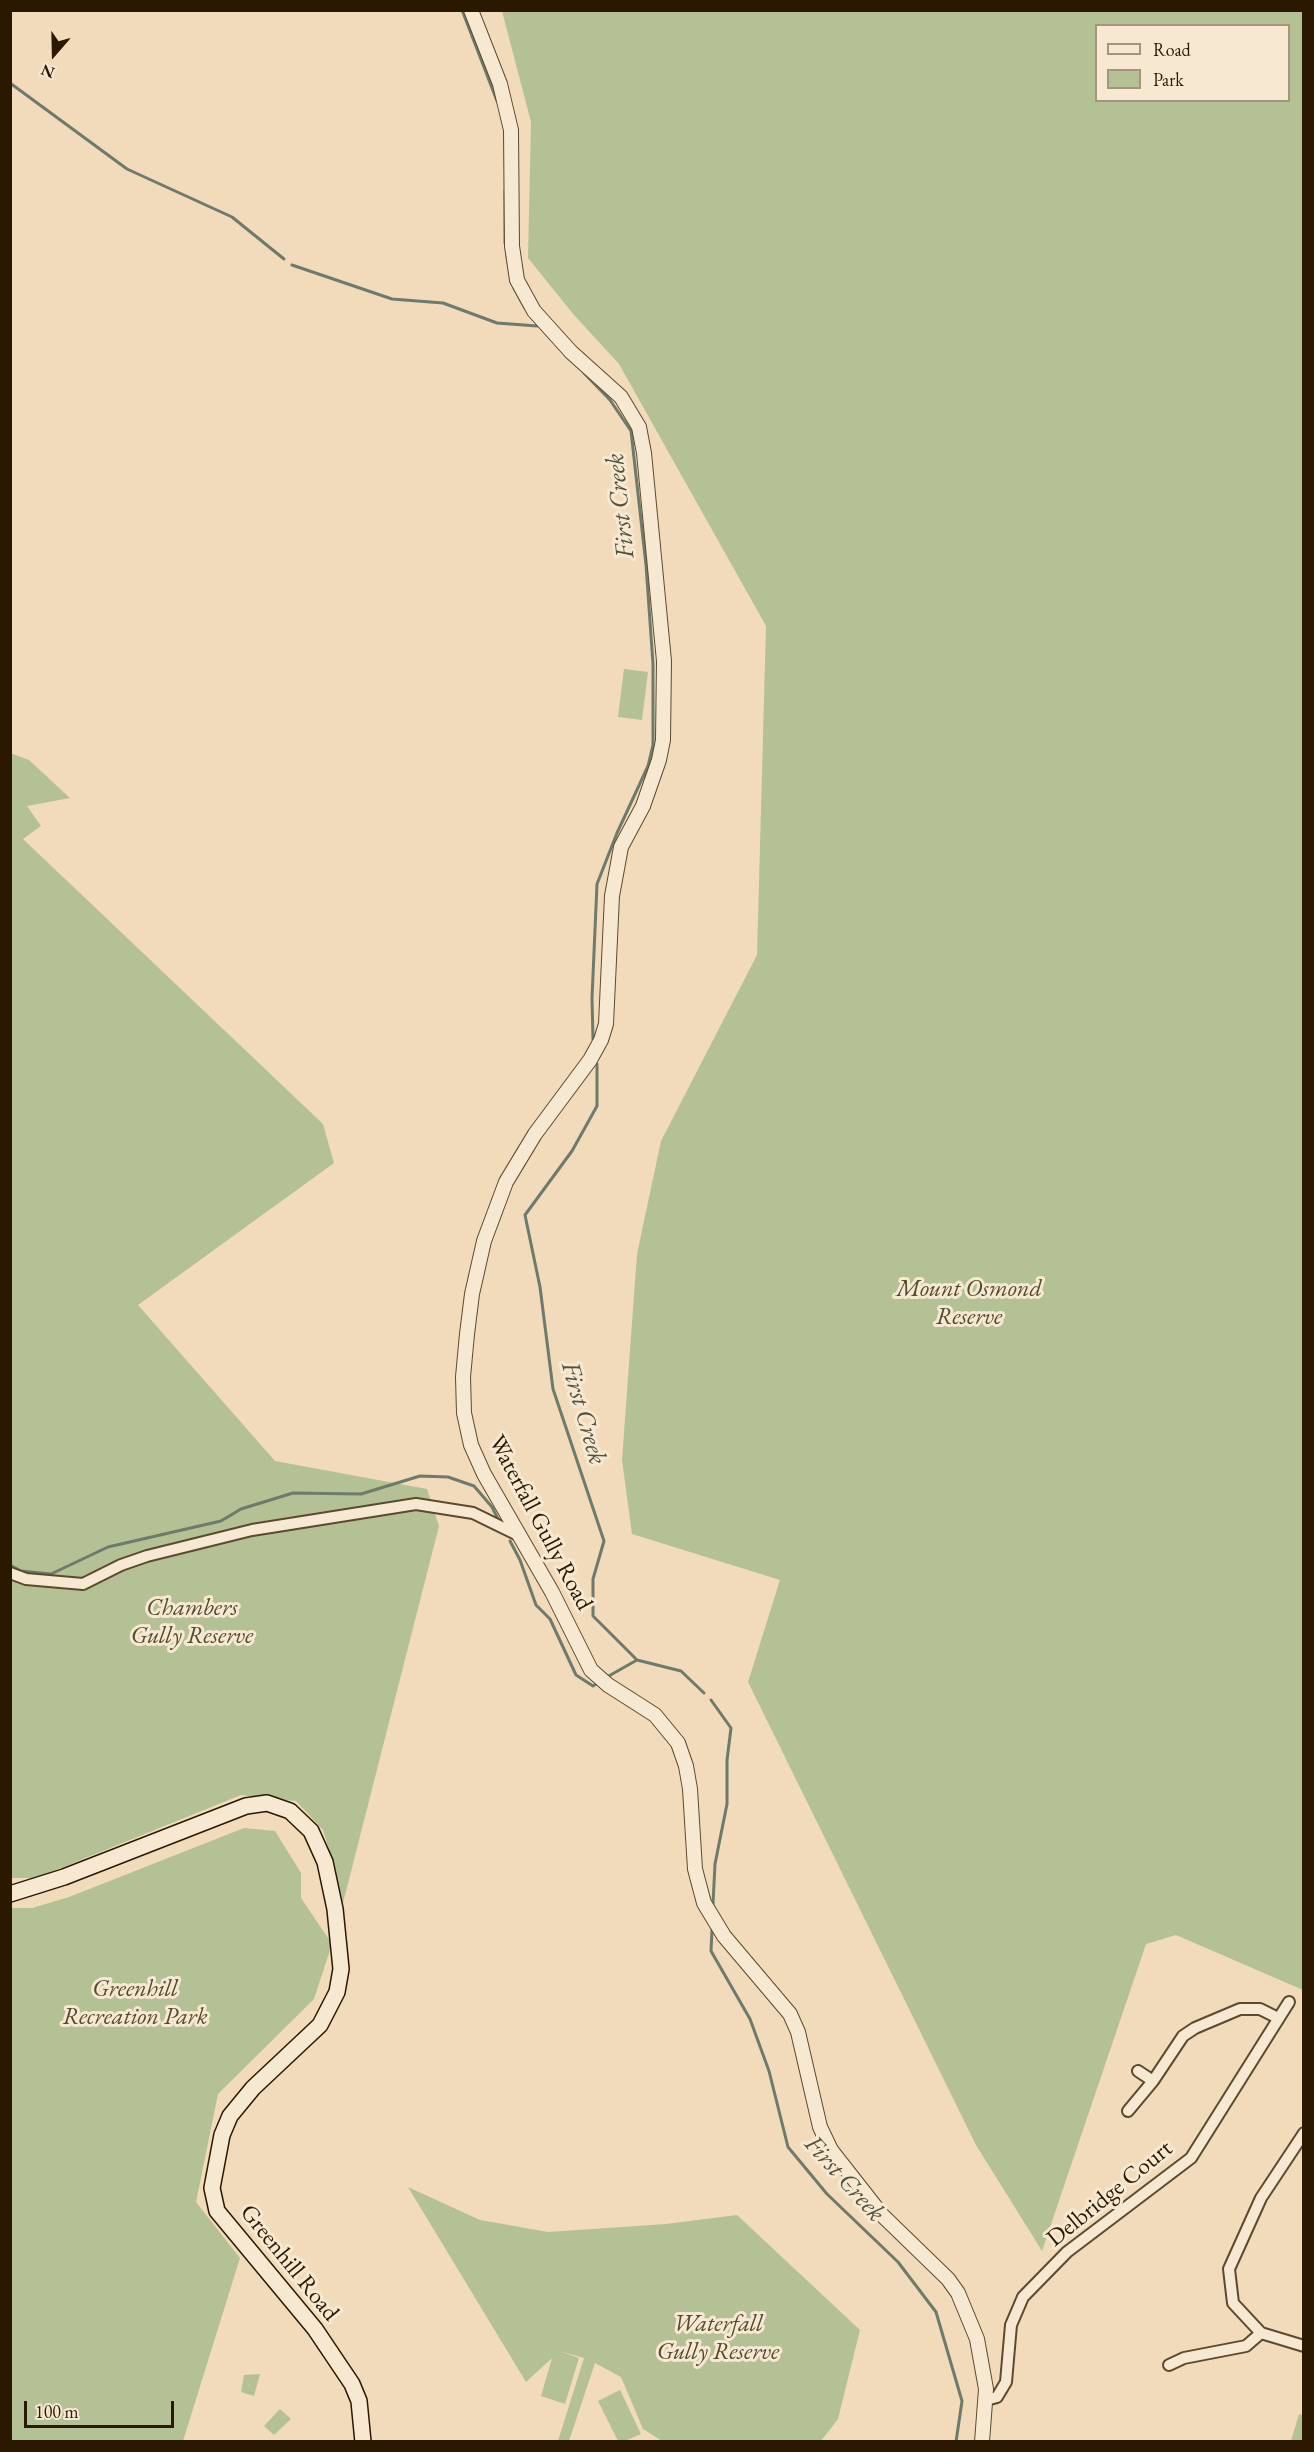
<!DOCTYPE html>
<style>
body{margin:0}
#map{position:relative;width:1314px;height:2452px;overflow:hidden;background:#f2dbba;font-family:"EB Garamond",serif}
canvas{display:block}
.frame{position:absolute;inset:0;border:12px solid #2a1900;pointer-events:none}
.legend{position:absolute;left:1095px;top:24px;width:195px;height:78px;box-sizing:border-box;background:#f7e8d2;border:2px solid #a5957e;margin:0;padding:8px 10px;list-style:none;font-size:18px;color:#2a1900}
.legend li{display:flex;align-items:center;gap:12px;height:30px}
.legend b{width:30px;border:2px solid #a5957e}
.north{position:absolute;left:24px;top:24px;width:60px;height:60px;-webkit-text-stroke:4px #f7e8d2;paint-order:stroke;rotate:200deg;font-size:16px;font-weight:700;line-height:24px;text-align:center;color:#2a1900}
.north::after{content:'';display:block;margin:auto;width:21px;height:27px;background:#2a1900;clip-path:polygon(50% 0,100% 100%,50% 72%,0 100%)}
.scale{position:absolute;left:24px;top:2401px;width:150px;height:27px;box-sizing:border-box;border:3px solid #2a1900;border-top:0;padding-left:8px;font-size:18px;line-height:21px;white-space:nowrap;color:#2a1900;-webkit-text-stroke:4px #f7e8d2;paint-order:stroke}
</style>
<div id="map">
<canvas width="1314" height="2452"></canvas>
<div class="frame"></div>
<ul class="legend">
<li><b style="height:8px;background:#f7e8d2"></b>Road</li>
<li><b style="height:16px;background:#b4c195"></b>Park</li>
</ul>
<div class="north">N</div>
<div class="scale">100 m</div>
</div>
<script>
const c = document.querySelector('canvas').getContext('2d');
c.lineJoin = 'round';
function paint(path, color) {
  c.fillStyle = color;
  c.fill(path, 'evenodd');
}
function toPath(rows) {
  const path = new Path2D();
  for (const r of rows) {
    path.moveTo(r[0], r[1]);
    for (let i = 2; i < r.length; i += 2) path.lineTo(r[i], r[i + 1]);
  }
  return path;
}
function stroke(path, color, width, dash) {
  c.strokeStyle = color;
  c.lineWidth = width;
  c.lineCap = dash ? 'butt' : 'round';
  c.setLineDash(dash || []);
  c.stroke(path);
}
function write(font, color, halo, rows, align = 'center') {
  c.font = font + ' "EB Garamond",serif';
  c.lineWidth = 6;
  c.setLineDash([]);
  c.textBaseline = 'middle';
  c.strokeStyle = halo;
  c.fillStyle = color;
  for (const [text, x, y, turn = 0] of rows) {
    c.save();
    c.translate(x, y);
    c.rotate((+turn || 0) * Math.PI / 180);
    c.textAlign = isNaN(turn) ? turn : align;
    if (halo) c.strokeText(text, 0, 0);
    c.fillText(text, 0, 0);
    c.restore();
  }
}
paint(toPath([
 [502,11,1303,11,1303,1990,1176,1935,1146,1944,1042,2251,976,2145,748,1682,780,1580,632,1534,622,1460,637,1254,661,1141,757,955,766,626,619,364,574,315,528,258,531,122],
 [1096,26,1288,26,1288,100,1096,100],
 [624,669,648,672,642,720,618,717],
 [10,753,29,760,70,798,27,806,41,826,23,839,323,1124,334,1163,138,1305,275,1461,427,1489,439,1526,342,1907,334,1866,323,1830,296,1801,241,1795,36,1878,11,1878],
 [244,1828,275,1831,301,1873,301,1898,332,1944,314,1999,218,2094,196,2202,240,2258,183,2441,11,2441,10,1908,32,1908,69,1897],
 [408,2187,480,2220,548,2232,666,2224,737,2215,860,2330,838,2419,821,2441,662,2441,643,2429,621,2377,595,2363,569,2441,558,2441,584,2358,559,2351,579,2358,565,2404,541,2396,552,2358,526,2382],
 [260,2374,254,2396,241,2392,244,2375],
 [620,2390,641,2434,625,2441,618,2441,598,2401],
 [280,2409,291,2419,274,2435,264,2426],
 [1299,2414,1303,2415,1303,2441,1291,2441]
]), '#b4c195');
stroke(toPath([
 [462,10,497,101],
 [10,83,127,169,232,217,284,259],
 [505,190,505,243],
 [507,256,510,273],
 [292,265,392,299,443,303,497,323,537,326],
 [514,288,525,308],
 [532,318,552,340],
 [584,373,610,400,631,431,646,565,653,664,653,745,648,766,617,833,597,884,592,998,593,1039],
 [597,1064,597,1106,572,1151,525,1215,540,1287,553,1389,604,1541,593,1579,593,1616,637,1660,681,1671,704,1693],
 [510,1541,520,1560,536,1605,550,1619,576,1675,593,1686,599,1682],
 [10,1565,21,1571,51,1574,108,1547,221,1521,241,1509,293,1493,361,1494,420,1476,448,1477,474,1486,492,1507,498,1519],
 [607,1677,637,1660],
 [711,1700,731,1728,727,1760,727,1804,715,1864,713,1904],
 [712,1930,711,1951,750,2019,769,2071,788,2147,827,2194,898,2262,936,2312,962,2401,956,2442]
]), '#6e7a6c', 3);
const minor = toPath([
 [10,1573,26,1579,83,1584,121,1565,147,1556,252,1530,416,1504,473,1513,518,1535],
 [1138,2071,1153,2081],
 [1128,2111,1153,2081,1183,2036,1195,2028,1240,2009,1260,2009,1278,2018],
 [1304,2133,1261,2198,1229,2269,1233,2303,1261,2333,1304,2346],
 [1169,2365,1184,2358,1246,2346,1261,2333],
 [986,2400,997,2397,1006,2382,1011,2325,1023,2297,1067,2252,1191,2158,1289,2002]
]);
const tertiary = toPath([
 [471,10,500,84,511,130,512,246,517,280,534,311,571,352,621,397,639,427,644,453,664,661,663,740,659,760,643,806,621,847,612,896,606,1024,601,1040,590,1060,535,1134,506,1182,484,1241,472,1294,467,1334,463,1377,464,1413,471,1445,484,1474,552,1592,591,1670,608,1685,655,1715,678,1743,686,1766,690,1789,695,1869,704,1903,724,1936,790,2014,798,2032,820,2127,831,2150,882,2215,948,2279,958,2293,977,2339,986,2389,982,2442]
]);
const secondary = toPath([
 [10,1894,64,1877,246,1806,267,1803,290,1811,311,1831,325,1862,335,1909,341,1969,337,1992,320,2025,253,2088,230,2116,222,2135,212,2188,217,2211,315,2329,352,2384,359,2401,363,2442]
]);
stroke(minor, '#5c4a2e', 14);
stroke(tertiary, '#5c4a2e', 16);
stroke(secondary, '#2a1900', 18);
stroke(minor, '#f7e8d2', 10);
stroke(tertiary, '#f7e8d2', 14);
stroke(secondary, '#f7e8d2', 15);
write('italic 24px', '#534b2d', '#f7e8d2', [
 ["Mount Osmond",969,1289],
 ["Reserve",969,1317],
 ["Chambers",192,1608],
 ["Gully Reserve",192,1636],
 ["Greenhill",135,1989],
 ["Recreation Park",135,2017],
 ["Waterfall",718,2324],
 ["Gully Reserve",718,2352]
]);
write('24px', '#2a1900', '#f7e8d2', [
 ["Waterfall Gully Road",540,1523,62],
 ["Delbridge Court",1110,2194,-39],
 ["Greenhill Road",289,2263,51]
]);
write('italic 26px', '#52523f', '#f7e8d2', [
 ["First Creek",621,506,-96],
 ["First Creek",583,1413,74],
 ["First Creek",844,2179,48]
]);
</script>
